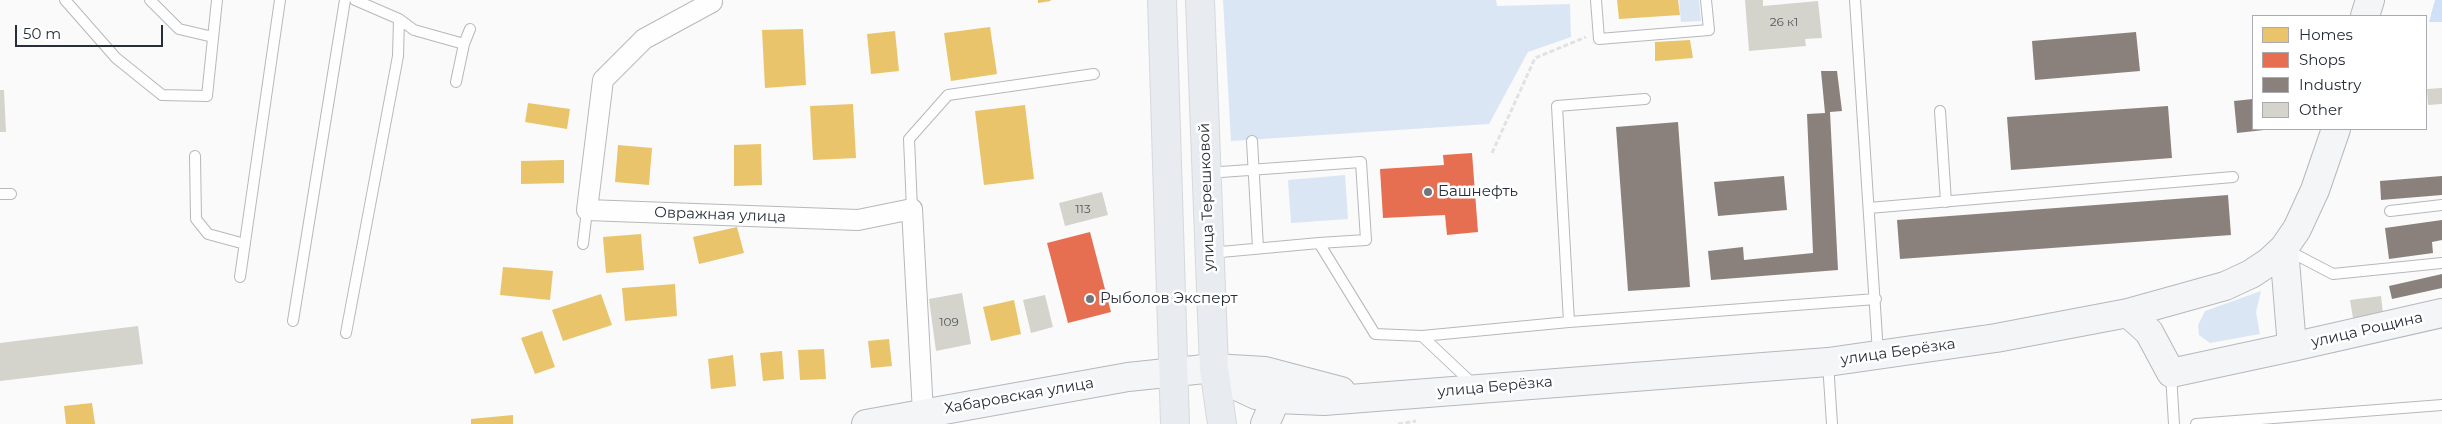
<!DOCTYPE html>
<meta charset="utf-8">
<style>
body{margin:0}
#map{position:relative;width:2442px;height:424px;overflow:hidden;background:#fafafa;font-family:Montserrat,sans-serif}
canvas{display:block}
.legend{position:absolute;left:2252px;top:15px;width:175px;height:115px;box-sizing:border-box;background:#fff;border:1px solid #a9abb0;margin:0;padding:6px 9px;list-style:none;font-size:15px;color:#272e39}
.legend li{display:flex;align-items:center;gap:10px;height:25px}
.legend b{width:25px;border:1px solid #a9abb0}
.scale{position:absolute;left:15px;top:25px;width:148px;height:22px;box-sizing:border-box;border:2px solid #272e39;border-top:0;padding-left:6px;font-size:15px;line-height:18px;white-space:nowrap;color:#272e39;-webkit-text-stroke:4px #fff;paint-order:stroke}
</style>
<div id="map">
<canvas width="2442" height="424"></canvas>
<ul class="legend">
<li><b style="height:14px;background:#e9c46a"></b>Homes</li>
<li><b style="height:14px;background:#e76f51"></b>Shops</li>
<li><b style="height:14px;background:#8a817c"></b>Industry</li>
<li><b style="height:14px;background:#d4d4cd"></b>Other</li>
</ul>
<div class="scale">50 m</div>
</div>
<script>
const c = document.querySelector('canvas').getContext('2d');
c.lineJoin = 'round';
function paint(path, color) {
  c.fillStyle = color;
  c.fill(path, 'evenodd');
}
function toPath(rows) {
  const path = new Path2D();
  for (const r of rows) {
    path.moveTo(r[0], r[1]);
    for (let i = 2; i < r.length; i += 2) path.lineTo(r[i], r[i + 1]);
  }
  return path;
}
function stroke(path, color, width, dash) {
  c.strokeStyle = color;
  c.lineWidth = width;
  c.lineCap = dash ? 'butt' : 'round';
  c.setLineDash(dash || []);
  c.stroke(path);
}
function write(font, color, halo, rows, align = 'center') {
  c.font = font + ' Montserrat,sans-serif';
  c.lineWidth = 5;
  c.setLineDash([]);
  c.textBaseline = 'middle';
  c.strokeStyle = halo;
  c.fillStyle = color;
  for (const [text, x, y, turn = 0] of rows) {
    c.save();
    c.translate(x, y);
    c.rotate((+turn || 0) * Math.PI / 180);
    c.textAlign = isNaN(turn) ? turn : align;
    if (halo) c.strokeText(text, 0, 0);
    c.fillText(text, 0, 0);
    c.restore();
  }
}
paint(toPath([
 [1223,0,1496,0,1497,6,1570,4,1571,37,1528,52,1489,124,1231,141],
 [1679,0,1699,0,1701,21,1681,22],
 [1345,175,1348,219,1291,223,1288,180],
 [2261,291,2256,312,2260,334,2210,343,2199,335,2198,325,2205,311]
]), '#dbe6f5');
paint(toPath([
 [2435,0,2442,0,2442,22,2429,22]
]), '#d0e0f7');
paint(toPath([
 [1038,0,1050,0,1051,1,1038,3],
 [1617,0,1678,0,1680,15,1619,19],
 [990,27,997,74,951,81,944,33],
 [803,29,806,85,765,88,762,30],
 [895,31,899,71,871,74,867,34],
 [1690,40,1693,58,1655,61,1655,42],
 [528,103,570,109,567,129,525,122],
 [853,104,856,158,813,160,810,106],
 [1025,105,1034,179,984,185,975,111],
 [761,144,762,185,734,186,734,145],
 [618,145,652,148,649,185,615,182],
 [564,160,564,183,521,184,521,161],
 [737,227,744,253,699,264,693,237],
 [641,234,644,270,606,273,603,237],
 [503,267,553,271,550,300,500,295],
 [675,284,677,316,625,321,622,288],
 [601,294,612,325,563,341,552,310],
 [1014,300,1021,334,991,341,983,307],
 [542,331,555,367,535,374,521,338],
 [889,339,892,366,871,368,868,341],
 [824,349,826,379,800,380,798,350],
 [782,351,784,379,763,381,760,353],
 [733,355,736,386,711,389,708,359],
 [92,403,95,424,66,424,64,406],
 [513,415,513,424,471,424,471,419]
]), '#e9c46a');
paint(toPath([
 [1472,153,1478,232,1447,235,1445,215,1383,218,1380,169,1444,165,1443,155],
 [1090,232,1111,312,1068,323,1047,243]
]), '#e76f51');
paint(toPath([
 [2136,32,2140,71,2035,80,2032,41],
 [1821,71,1837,71,1842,111,1830,112,1838,270,1711,280,1708,251,1743,247,1744,260,1813,253,1807,114,1825,113],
 [2253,99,2253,129,2264,130,2237,133,2234,101],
 [2168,106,2172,158,2011,170,2007,117],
 [1678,122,1690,287,1628,291,1616,127],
 [1784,176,1787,210,1718,216,1714,182],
 [2442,176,2442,195,2381,200,2380,181],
 [2228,195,2231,235,1900,259,1897,220],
 [2442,220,2442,240,2432,242,2433,253,2389,259,2385,228],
 [2442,274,2442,288,2392,299,2389,286]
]), '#8a817c');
paint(toPath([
 [1745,0,1763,0,1763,6,1818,1,1822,38,1805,39,1806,46,1749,51],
 [2442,88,2442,104,2428,105,2427,89],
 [0,90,4,90,6,132,0,132],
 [1102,192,1108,215,1065,226,1059,203],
 [962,293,971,344,936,351,929,299],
 [1045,295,1053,327,1031,333,1023,300],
 [2381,296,2383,314,2353,318,2350,300],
 [138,326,143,364,0,381,0,343]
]), '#d4d4cd');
const lane = toPath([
 [65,0,116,58,162,95,207,96,217,0],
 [150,0,179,29,213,37],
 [355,0,399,19,414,30,464,44],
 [1596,0,1599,39,1709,30,1706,0],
 [1855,0,1878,353],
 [456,82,464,44,470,29],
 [1645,99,1557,106,1569,322,1876,299],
 [1940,111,1946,202],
 [1252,141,1258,248],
 [195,156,196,219,208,234,245,244],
 [1207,173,1361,162,1366,240,1319,243,1375,334,1422,336,1569,322],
 [0,194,11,194],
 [1869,208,2233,177],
 [912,209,909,139,948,95,1094,74],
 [2390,211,2442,205],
 [583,244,587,210],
 [2287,250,2333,274,2442,263],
 [1210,253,1319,243],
 [240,277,280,0],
 [293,321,345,0],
 [346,333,398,56,399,19],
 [1422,336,1474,385],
 [1828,363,1832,424],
 [2171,374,2174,424],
 [2196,424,2442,405]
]);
const street = toPath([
 [710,0,712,2,644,39,603,80,587,210,858,220,912,209,923,413]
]);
const secondary = toPath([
 [2365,16,2370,0],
 [2128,313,2149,332,2171,373,2292,347,2284,248],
 [2292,347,2442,313],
 [1214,368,1235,385,1256,395,1276,399,1324,401,1828,362,1996,338,2128,313,2225,286,2251,274,2269,262,2284,248,2297,229,2315,190,2336,129],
 [866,424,1128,377,1214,368,1265,371,1341,391],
 [1265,424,1276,399]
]);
const primary = toPath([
 [1162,0,1175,424],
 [1200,0,1214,368,1222,424]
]);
stroke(lane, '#b5b8bc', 12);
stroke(street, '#b5b8bc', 22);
stroke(secondary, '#b5b8bc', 30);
stroke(primary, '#d6d8da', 30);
stroke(toPath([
 [1492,153,1535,58,1586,37],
 [1398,424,1416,421]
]), '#e2e2e3', 3, [5, 2.5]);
stroke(lane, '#fefefe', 10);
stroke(street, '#fefefe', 20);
stroke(secondary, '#f3f5f7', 28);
stroke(primary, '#e8ecf0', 28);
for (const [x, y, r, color] of [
 [1428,192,5,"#71757d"],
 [1090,299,5,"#71757d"]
]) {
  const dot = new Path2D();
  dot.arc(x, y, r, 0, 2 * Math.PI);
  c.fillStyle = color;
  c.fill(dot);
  stroke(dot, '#fff', 2);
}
write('12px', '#52585e', null, [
 ["26 к1",1784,22],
 ["113",1083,209],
 ["109",949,322]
]);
write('15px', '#272e39', '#fff', [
 ["Башнефть",1438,192],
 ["Рыболов Эксперт",1100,299]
], 'left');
write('15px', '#272e39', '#fff', [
 ["улица Терешковой",1207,197,-92],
 ["Овражная улица",720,215,2],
 ["улица Рощина",2367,330,-13],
 ["улица Берёзка",1898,352,-8],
 ["улица Берёзка",1495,387,-5],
 ["Хабаровская улица",1019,396,-10]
]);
</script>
